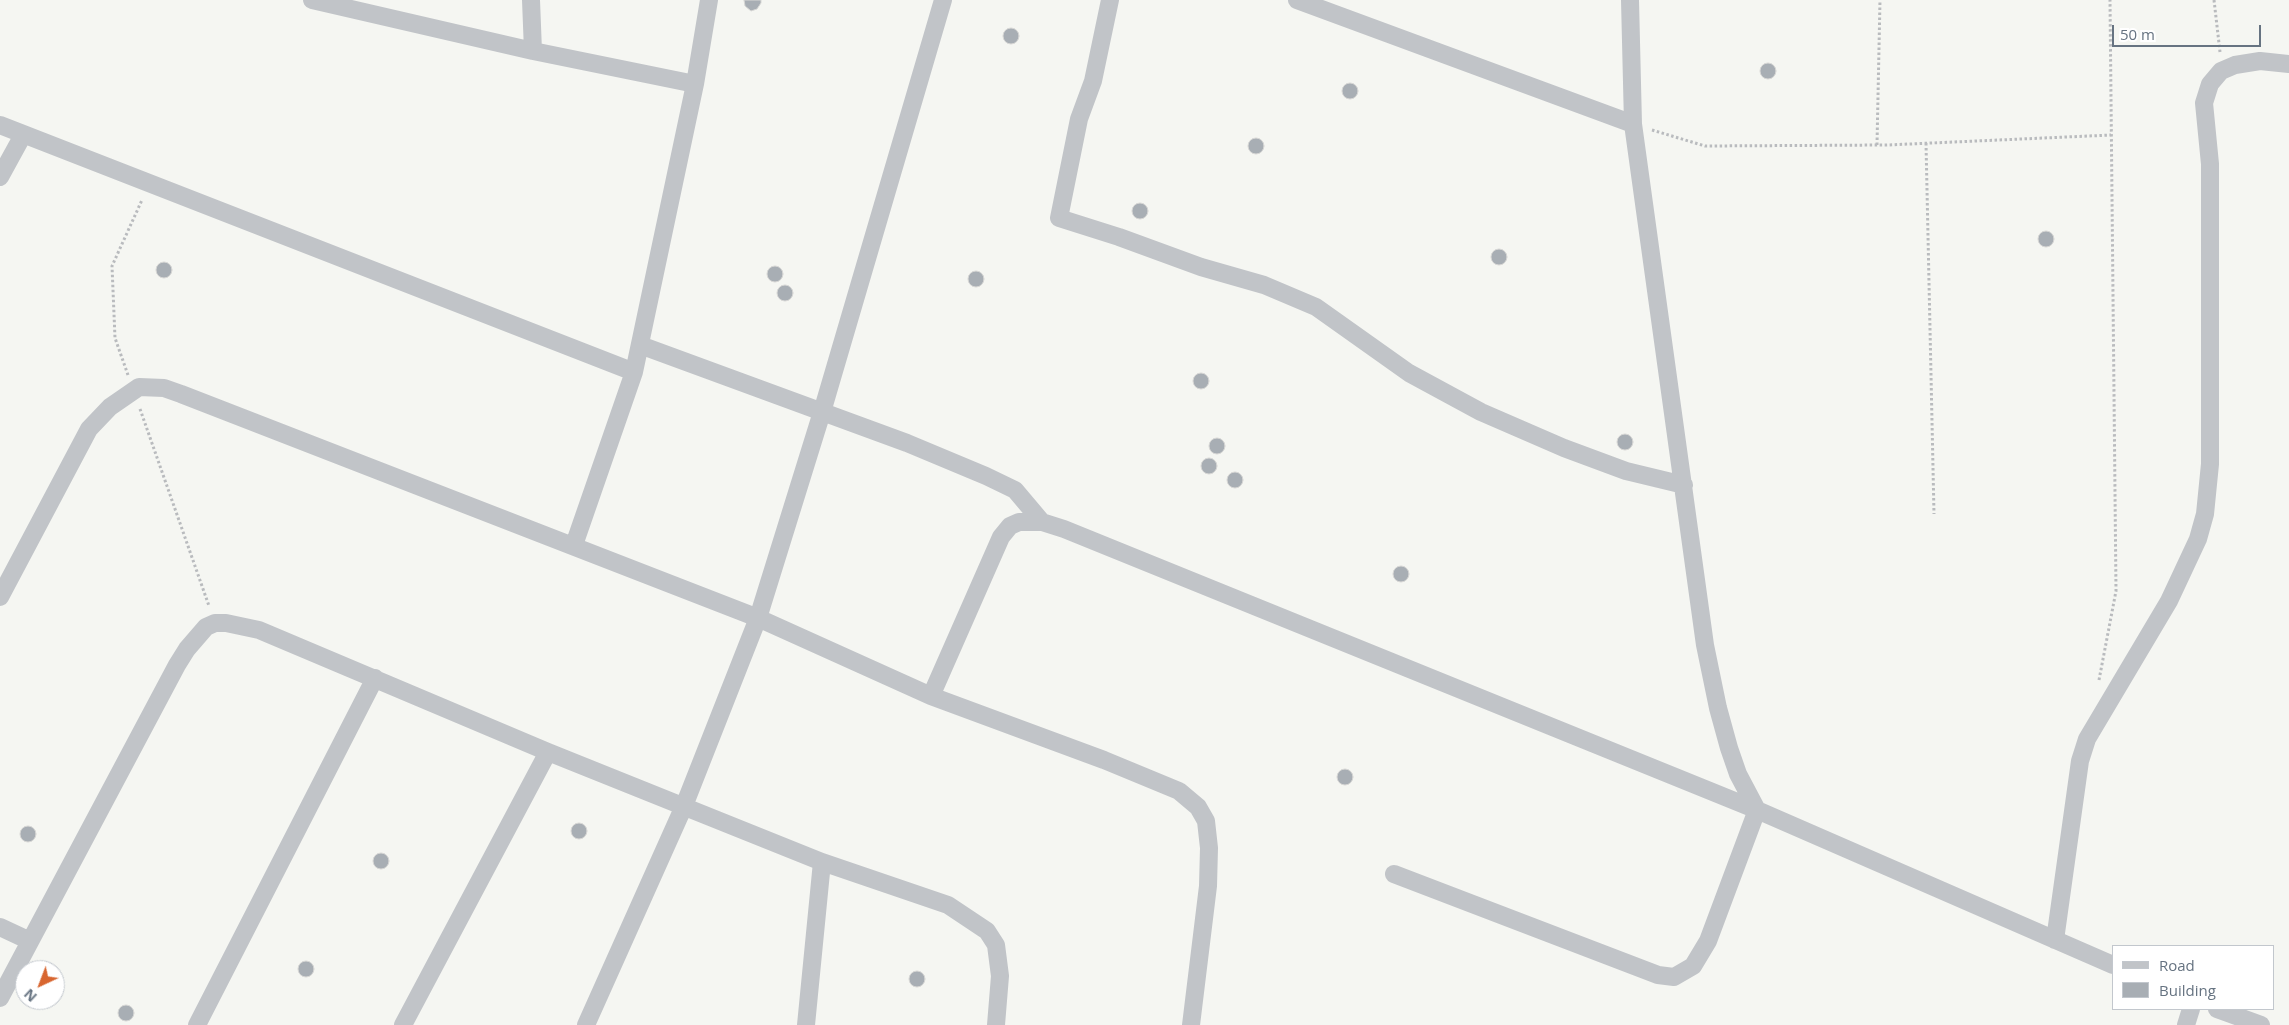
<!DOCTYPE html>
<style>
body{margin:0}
#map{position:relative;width:2289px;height:1025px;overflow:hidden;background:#f5f6f2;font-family:"Open Sans",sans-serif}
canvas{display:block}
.legend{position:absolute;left:2112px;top:945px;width:162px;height:65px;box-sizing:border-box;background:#fff;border:1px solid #c2c7cd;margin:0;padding:6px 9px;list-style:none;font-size:15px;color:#667381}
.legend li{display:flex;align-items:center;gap:10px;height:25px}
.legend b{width:25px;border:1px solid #c2c7cd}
.north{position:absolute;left:15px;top:960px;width:50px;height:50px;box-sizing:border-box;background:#fff;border:1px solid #c2c7cd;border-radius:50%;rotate:223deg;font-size:14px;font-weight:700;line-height:20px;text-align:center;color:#667381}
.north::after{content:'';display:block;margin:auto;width:18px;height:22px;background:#d86630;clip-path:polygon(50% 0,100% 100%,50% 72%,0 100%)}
.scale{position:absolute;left:2112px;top:25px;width:149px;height:22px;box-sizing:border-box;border:2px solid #667381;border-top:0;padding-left:6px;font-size:15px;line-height:18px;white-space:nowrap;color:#667381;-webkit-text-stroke:4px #fff;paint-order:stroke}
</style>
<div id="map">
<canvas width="2289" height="1025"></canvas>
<ul class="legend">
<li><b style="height:6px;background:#c1c4c8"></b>Road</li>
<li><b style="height:14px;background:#a8aeb4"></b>Building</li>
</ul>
<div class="north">N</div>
<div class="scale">50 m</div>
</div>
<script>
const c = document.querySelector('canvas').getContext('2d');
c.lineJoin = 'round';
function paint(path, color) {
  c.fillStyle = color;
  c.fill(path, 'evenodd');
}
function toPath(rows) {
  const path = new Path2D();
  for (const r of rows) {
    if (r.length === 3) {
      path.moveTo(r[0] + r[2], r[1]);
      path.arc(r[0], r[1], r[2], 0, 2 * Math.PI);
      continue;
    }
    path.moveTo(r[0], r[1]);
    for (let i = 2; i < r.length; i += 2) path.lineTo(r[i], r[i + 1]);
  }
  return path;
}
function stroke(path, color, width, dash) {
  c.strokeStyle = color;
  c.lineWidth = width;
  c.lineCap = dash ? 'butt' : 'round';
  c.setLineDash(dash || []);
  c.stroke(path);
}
const building = toPath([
 [744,0,761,0,761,3,757,9,751,11,745,6,744,0],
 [1011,36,8],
 [1768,71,8],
 [1350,91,8],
 [1256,146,8],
 [1140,211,8],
 [2046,239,8],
 [1499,257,8],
 [164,270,8],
 [775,274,8],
 [976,279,8],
 [785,293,8],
 [1201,381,8],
 [1625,442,8],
 [1217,446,8],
 [1209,466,8],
 [1235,480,8],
 [1401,574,8],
 [1345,777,8],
 [579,831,8],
 [28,834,8],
 [381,861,8],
 [306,969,8],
 [917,979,8],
 [126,1013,8]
]);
paint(building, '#a8aeb4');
stroke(building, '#d7d7d5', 1);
stroke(toPath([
 [2214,0,2220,52],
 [1652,130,1705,146,1887,145,2111,135],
 [1926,143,1934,514],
 [1877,145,1880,0],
 [128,375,115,338,112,266,142,200],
 [140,409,209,606],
 [2099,680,2116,591,2110,0]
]), '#b9bbbe', 3, [2.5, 2.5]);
stroke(toPath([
 [312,0,533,51,695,84,634,372],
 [531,0,533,51],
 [1110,0,1093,81,1079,119,1059,218,1119,237,1201,267,1264,285,1316,307,1409,373,1481,412,1564,448,1626,471,1684,485],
 [1297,0,1633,124],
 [695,84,709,0],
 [0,125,634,372,574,545],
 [0,177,23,135],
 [640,345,907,443,986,476,1015,490,1042,522],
 [0,597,89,429,110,407,139,387,164,388,181,394,758,618,931,696,1104,760,1179,791,1198,807,1206,821,1209,848,1208,886,1191,1025],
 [931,696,1001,537,1010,526,1019,522,1042,522,1064,529,1757,810,2113,965],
 [1394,874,1658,975,1674,977,1693,966,1708,941,1757,810,1738,774,1729,748,1718,708,1705,645,1633,124,1630,0],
 [0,927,30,941],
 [2055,940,2080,761,2087,739,2169,601,2198,539,2205,514,2210,464,2210,164,2204,103,2210,84,2221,71,2235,65,2260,61,2289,64],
 [0,998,177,665,187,649,206,627,215,623,226,623,259,630,548,752,822,862,948,905,987,931,996,945,1000,976,996,1025],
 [2217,1009,2261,1025],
 [197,1025,375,678],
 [403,1025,548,752],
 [586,1025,684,806,758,618,822,412,943,0],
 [806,1025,822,862],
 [2186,1025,2191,1009]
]), '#c1c4c8', 18);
</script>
